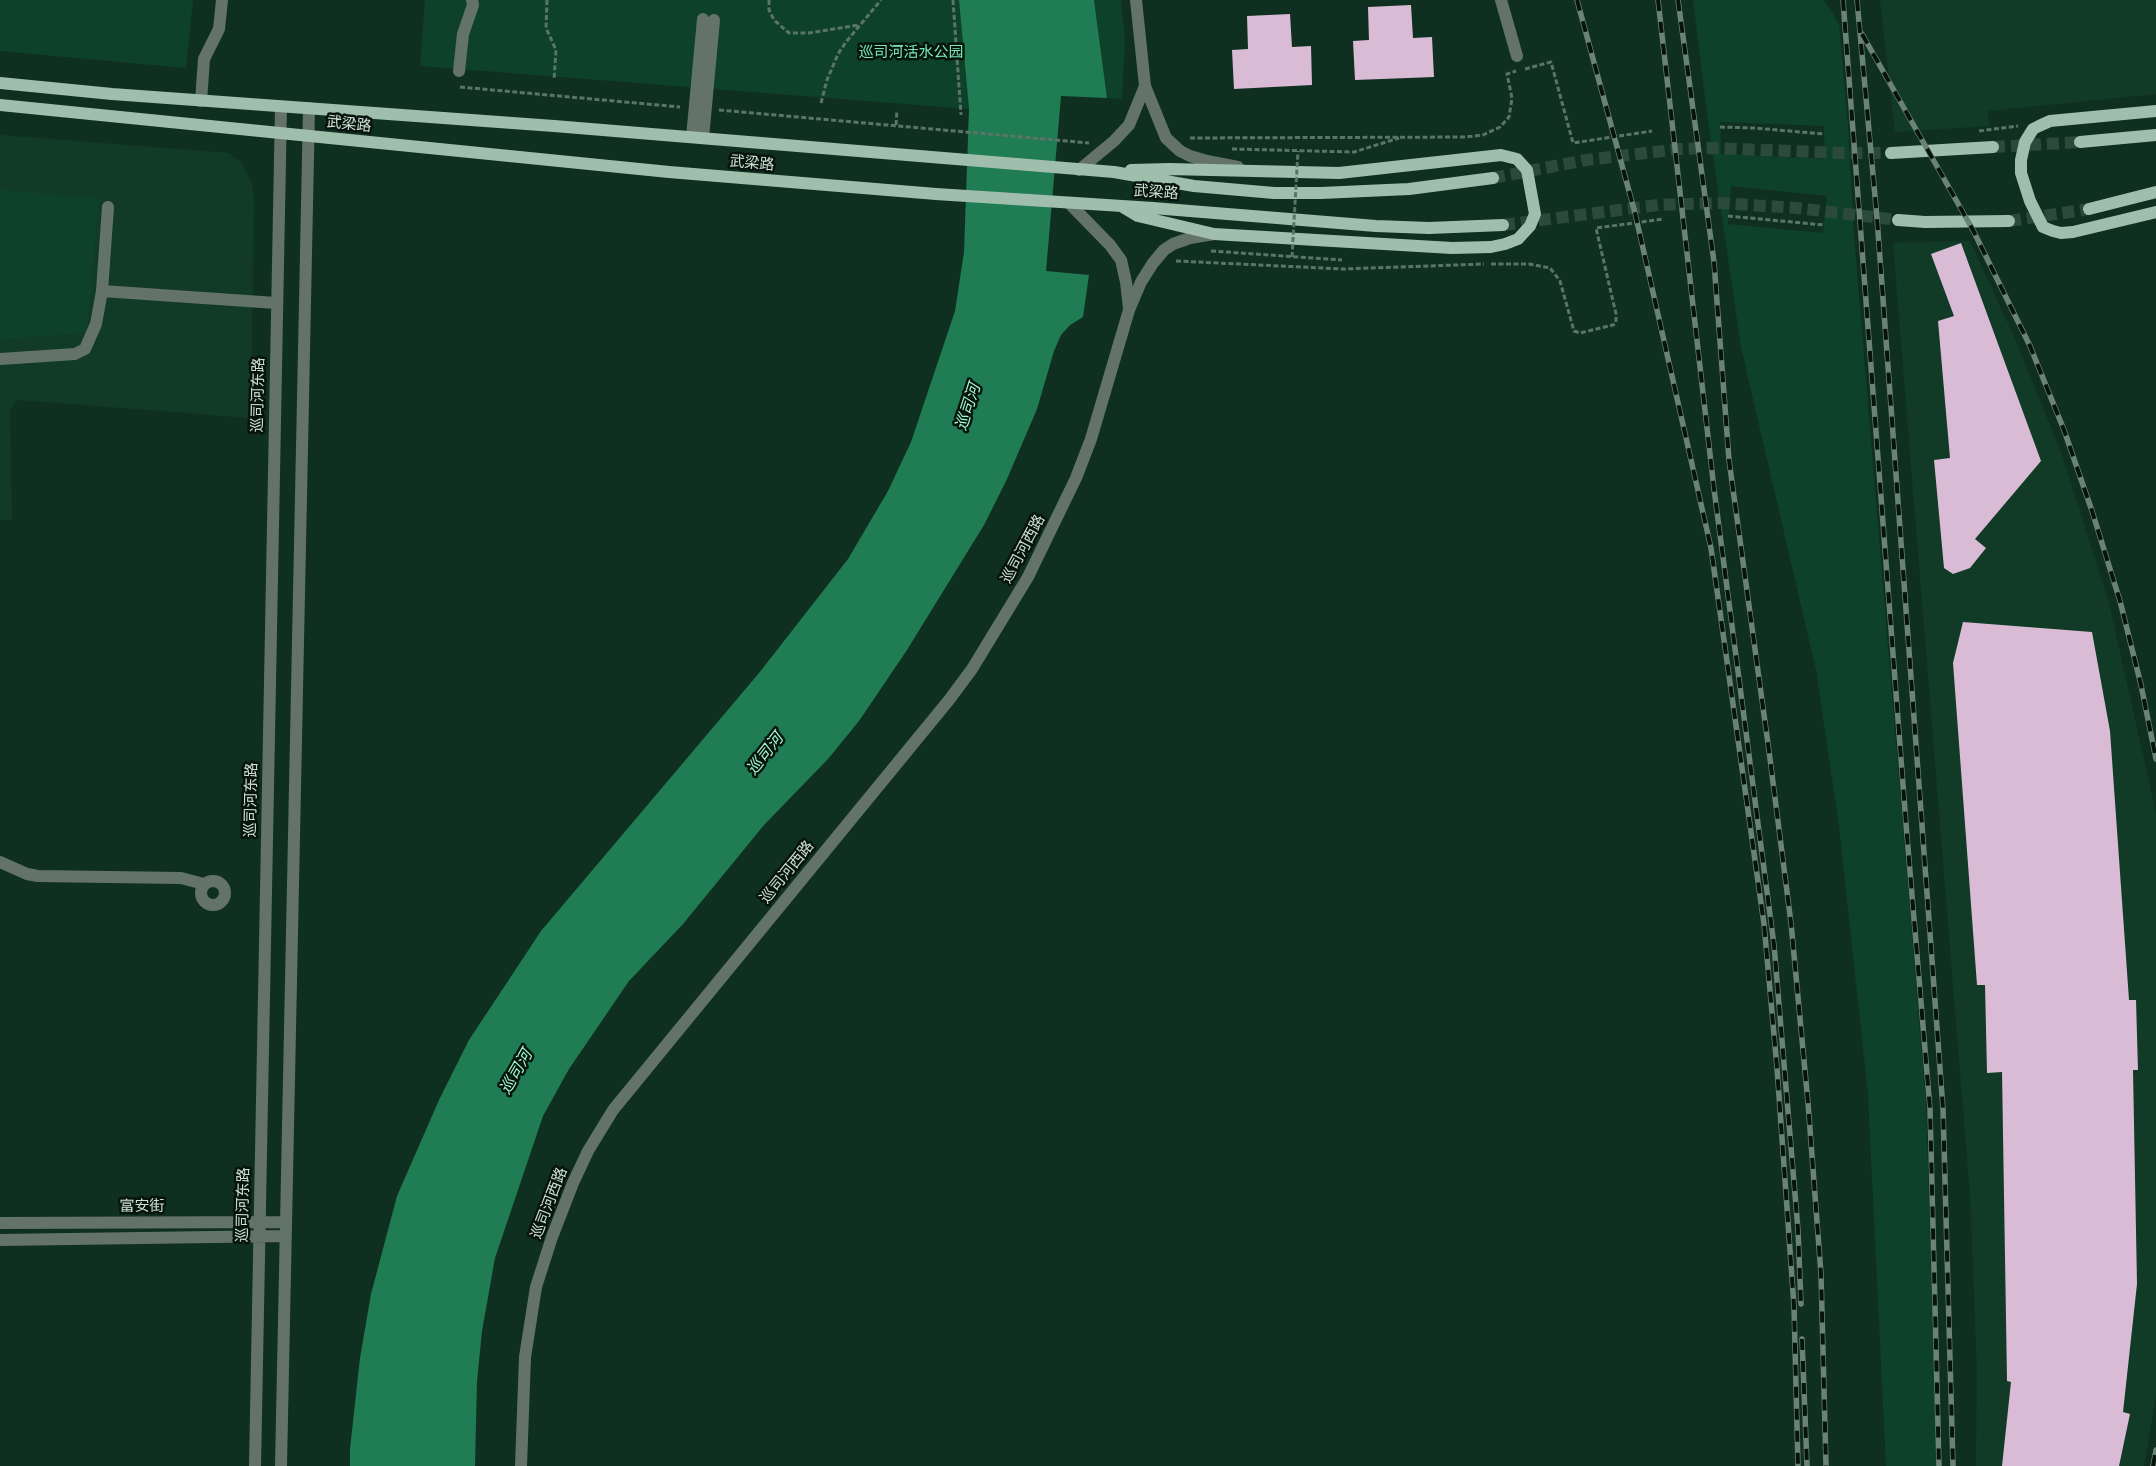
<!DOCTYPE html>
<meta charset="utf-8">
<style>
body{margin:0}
canvas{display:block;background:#0f2f20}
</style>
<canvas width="2156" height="1466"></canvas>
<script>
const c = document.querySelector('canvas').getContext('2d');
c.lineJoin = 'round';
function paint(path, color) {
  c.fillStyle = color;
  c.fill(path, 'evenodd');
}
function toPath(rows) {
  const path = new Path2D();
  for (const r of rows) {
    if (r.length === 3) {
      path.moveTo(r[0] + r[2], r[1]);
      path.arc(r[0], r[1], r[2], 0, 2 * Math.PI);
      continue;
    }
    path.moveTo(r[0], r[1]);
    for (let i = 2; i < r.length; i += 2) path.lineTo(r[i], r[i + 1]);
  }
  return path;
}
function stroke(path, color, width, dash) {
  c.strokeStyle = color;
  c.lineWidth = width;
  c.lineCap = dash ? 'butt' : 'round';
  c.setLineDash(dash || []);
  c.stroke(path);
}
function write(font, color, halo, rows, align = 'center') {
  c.font = font + ' "Golos Text","Noto Sans SC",sans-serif';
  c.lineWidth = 5;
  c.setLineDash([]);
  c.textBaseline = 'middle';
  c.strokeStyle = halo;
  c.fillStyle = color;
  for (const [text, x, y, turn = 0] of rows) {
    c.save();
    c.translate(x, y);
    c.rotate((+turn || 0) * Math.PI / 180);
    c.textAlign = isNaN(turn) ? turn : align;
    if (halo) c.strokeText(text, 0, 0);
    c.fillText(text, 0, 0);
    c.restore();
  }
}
paint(toPath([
 [1880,0,2156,0,2156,94,1988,111,1989,126,1895,132],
 [0,135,229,153,242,163,252,183,254,199,251,418,18,400,10,410,12,520,0,520],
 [1970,241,2016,341,2062,455,2109,603,2156,813,2156,1395,2144,1466,1976,1466,1977,1369,1970,1195,1893,243]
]), '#113b27');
paint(toPath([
 [0,0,193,0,186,68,0,51],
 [425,0,959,0,969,109,420,66],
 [1094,0,1121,0,1125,40,1122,99,1107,98],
 [1693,0,1824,0,1839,24,1848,126,1854,236,1926,1106,1937,1466,1886,1466,1868,1094,1839,826,1816,670,1741,347,1708,121],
 [1720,122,1824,126,1825,159,1721,154],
 [1731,186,1827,196,1823,233,1728,224],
 [0,190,99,198,87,333,0,339]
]), '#0e412a');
paint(toPath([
 [959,0,1094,0,1107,98,1061,96,1046,271,1089,275,1083,317,1070,325,1061,335,1054,351,1037,409,1007,479,984,525,907,650,859,721,828,759,764,825,683,924,629,981,569,1069,543,1116,495,1258,482,1331,477,1381,475,1466,350,1466,350,1449,360,1358,371,1294,397,1196,439,1100,469,1040,541,931,759,673,848,559,888,491,911,442,955,311,964,252,969,109]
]), '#207c53');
paint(toPath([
 [1411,5,1413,38,1432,37,1434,77,1355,80,1353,41,1369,40,1368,7],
 [1290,14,1292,47,1311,46,1312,85,1234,89,1232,50,1248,49,1247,16],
 [1961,243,2041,461,1975,539,1986,548,1970,568,1953,574,1944,568,1934,460,1950,458,1938,321,1954,316,1931,254],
 [1963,622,2092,632,2110,731,2129,1000,2136,1000,2138,1070,2133,1070,2137,1284,2123,1412,2130,1414,2119,1466,2002,1466,2011,1382,2007,1381,2002,1072,1987,1073,1985,985,1977,985,1953,663]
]), '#dabbd5');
stroke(toPath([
 [1993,147,2080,142],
 [1493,178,1586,160,1679,149,1712,148,1841,153,1891,153],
 [2009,221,2089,209],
 [1503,225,1658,205,1720,203,1797,208,1898,220]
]), '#2c4a3b', 12, [12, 6]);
stroke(toPath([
 [547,0,546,28,556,50,554,80],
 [769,0,769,10,774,20,789,33,809,33,859,25],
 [953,0,961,115],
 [1525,69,1551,62,1573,143,1652,131],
 [460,87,680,107],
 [821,103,827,80,838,54,846,42,881,0],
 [719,110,1089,143],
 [896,125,897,110],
 [1720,127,1754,128,1824,134],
 [1979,131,2018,126],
 [1190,138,1466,137,1483,135,1500,127,1509,117,1512,98,1507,74,1516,71],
 [1232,149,1354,152,1399,138],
 [1728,216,1824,225],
 [1211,251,1342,260],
 [1176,261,1343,269,1484,264],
 [1491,264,1529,264,1550,268,1560,281,1574,331,1580,333,1613,325,1616,323,1616,314,1596,228,1664,219]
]), '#5a7567', 3, [5, 2.5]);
stroke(toPath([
 [1136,0,1145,86,1166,138,1180,151,1190,156,1207,161,1238,167],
 [1501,0,1517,56],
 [459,71,463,34,473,5,472,0],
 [201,101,204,59,219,29,222,0],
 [692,137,703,19],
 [703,138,714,20],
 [1079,170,1114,141,1129,125,1145,86],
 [1069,203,1110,245,1121,260,1126,282,1129,308],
 [102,291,276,303],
 [0,359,75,354,85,349,96,324,102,291,108,207],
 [0,862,27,874,38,876,181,878,204,884],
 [213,893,12],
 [0,1223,285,1222],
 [0,1240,285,1236],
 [255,1466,281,107],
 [281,1466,309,108],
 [521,1466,525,1357,536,1287,552,1237,573,1183,588,1151,613,1110,949,700,972,669,1028,577,1076,478,1091,439,1129,310,1141,282,1153,263,1164,250,1173,244,1190,238,1214,234]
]), '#64736a', 12);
stroke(toPath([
 [0,83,112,94,554,126,1114,172,1194,186,1274,193,1321,193,1409,189,1493,178],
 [0,105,669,172,936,194,1153,208,1376,226,1429,228,1503,225],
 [2156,111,2050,121,2039,126,2033,129,2025,142,2021,160,2021,173,2030,201,2043,227,2053,231,2061,233,2073,232,2156,212],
 [2080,142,2156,135],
 [1891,153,1993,147],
 [1123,207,1138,216,1214,234,1452,248,1491,247,1505,244,1518,239,1530,226,1535,214,1527,170,1517,159,1501,155,1339,173,1169,169,1131,170],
 [2089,209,2156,192],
 [1898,220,1925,222,2009,221]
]), '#a0beac', 12);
const rail = toPath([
 [1577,0,1635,213,1711,548,1764,924,1777,1068,1794,1306,1798,1466],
 [1658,0,1714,489,1774,945,1798,1230,1801,1304],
 [1678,0,1714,262,1729,460,1769,751,1791,923,1808,1103,1821,1274,1826,1466],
 [1843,0,1906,824,1930,1109,1939,1466],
 [1857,0,1877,218,1943,1109,1953,1466],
 [1862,34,1973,230,2030,346,2064,430,2092,511,2120,601,2141,685,2156,759],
 [1802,1339,1807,1466],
 [2153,1466,2156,1450]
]);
stroke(rail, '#6a8376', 5.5);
stroke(rail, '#07140d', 4, [11]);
stroke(toPath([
 [1292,257,1298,151]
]), '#5a7567', 3, [5, 2.5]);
write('15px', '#78ecb2', '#07140d', [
 ["巡司河活水公园",911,52]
]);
write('15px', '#cee0d5', '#07140d', [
 ["武梁路",349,124,6],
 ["武梁路",752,163,5],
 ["武梁路",1156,192,4],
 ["巡司河东路",258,395,-89],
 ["巡司河西路",1023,549,-62],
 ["巡司河东路",251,800,-89],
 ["巡司河西路",787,872,-51],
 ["巡司河西路",549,1203,-69],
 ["巡司河东路",243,1205,-89],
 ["富安街",142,1206]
]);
write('italic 16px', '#a1faca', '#07140d', [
 ["巡司河",968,407,-72],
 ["巡司河",765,754,-52],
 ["巡司河",516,1072,-60]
]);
</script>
